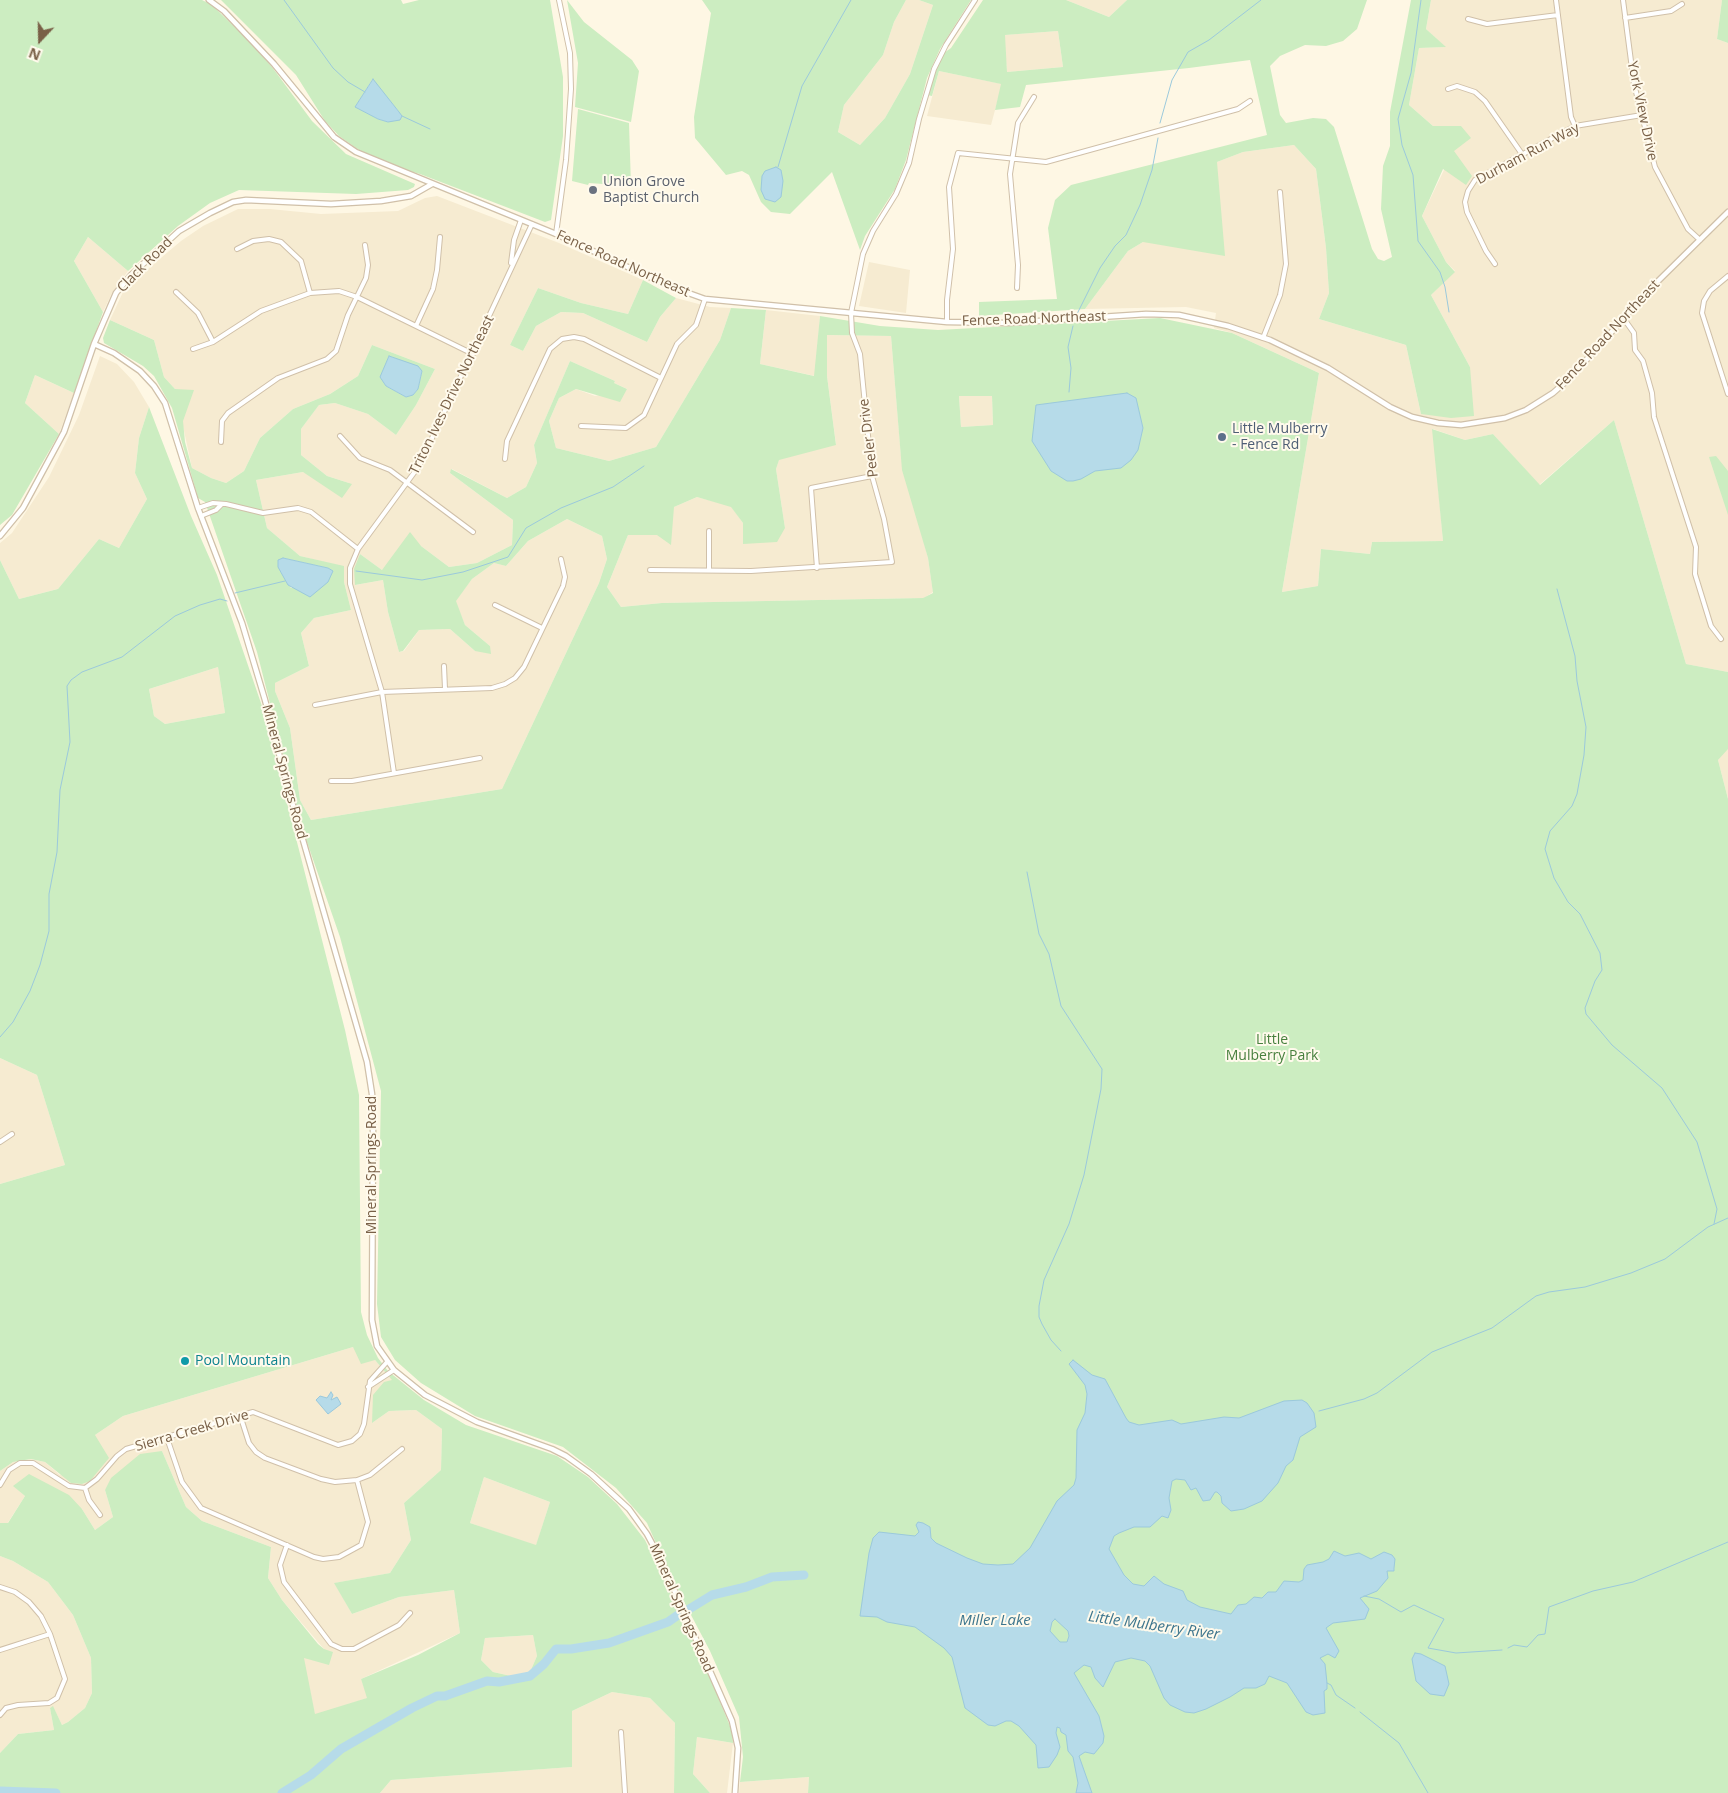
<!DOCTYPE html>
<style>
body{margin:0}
#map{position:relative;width:1728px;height:1793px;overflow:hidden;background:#fef7e4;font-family:"Open Sans",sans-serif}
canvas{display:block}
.north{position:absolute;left:15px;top:15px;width:50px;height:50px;-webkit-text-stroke:4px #fffaec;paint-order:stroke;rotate:201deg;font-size:14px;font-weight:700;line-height:20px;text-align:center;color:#796047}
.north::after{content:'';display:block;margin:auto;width:18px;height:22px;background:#796047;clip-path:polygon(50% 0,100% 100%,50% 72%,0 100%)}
</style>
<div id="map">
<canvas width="1728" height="1793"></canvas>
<div class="north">N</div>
</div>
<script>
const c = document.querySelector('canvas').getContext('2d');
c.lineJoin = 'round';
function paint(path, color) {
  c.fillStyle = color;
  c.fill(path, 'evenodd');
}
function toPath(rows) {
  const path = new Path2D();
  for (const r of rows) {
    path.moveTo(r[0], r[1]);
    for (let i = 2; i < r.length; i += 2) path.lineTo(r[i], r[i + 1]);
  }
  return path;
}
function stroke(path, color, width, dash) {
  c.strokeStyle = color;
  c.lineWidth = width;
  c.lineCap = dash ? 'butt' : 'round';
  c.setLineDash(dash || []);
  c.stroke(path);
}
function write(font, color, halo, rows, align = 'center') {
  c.font = font + ' "Open Sans",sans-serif';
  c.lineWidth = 4;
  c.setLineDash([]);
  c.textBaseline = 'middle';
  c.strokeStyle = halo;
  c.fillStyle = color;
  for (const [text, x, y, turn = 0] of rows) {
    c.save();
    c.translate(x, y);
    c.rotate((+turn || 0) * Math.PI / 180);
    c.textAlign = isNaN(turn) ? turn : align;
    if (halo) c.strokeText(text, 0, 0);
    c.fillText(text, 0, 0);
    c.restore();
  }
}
paint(toPath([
 [906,0,919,0,933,5,910,74,885,118,860,145,838,132,844,105,883,55,894,22],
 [1066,0,1127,0,1109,17],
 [1431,0,1722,0,1717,39,1728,43,1728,672,1686,664,1614,420,1539,485,1493,434,1465,440,1433,429,1443,541,1372,542,1370,554,1321,549,1318,586,1282,592,1319,373,1232,333,1214,328,1216,313,1186,307,1085,309,1128,251,1143,242,1217,162,1243,152,1294,145,1316,169,1326,248,1329,293,1319,319,1406,345,1421,414,1470,367,1431,295,1455,271,1446,262,1422,216,1453,151,1461,126,1433,126,1409,105,1419,48,1445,47,1426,29],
 [1058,31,1063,67,1007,72,1004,35],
 [939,71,1002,84,991,125,927,116],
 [437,196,559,243,643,280,628,314,581,303,538,288,510,345,523,351,536,326,561,312,583,313,647,342,660,317,676,298,710,307,731,308,720,340,656,447,609,461,556,448,549,421,559,398,576,389,595,396,627,389,614,383,615,381,570,361,534,445,537,463,526,487,507,498,452,469,450,473,513,520,512,545,477,563,449,567,421,546,382,570,360,554,355,585,383,580,388,612,399,652,404,651,419,630,450,629,475,651,490,646,465,625,455,601,472,579,494,563,506,566,528,541,567,519,602,536,607,559,599,583,502,789,311,820,300,800,290,728,275,691,275,683,309,666,301,633,314,618,351,610,344,582,344,567,300,556,267,528,256,480,303,472,352,484,327,476,301,455,301,429,319,405,335,403,368,414,396,435,416,405,435,369,372,345,358,376,330,394,293,409,260,438,244,471,226,483,211,478,192,468,175,389,164,377,154,340,110,320,123,292,136,279,181,241,203,226,238,209,270,209,321,214,398,211,425,198],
 [88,237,128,271,112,293,103,312,74,261],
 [869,262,910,270,906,313,859,306],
 [766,310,820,316,815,376,760,364],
 [827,335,891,336,901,456,928,558,933,592,924,598,662,603,621,607,607,587,628,535,657,535,674,507,697,497,731,506,743,523,785,528,776,469,779,459,836,444,827,376],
 [100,356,117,364,134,382,149,407,139,438,135,473,147,499,119,548,99,539,58,589,19,599,0,560,0,543,12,533,49,477,79,415],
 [35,375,74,393,59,434,25,403],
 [959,396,992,396,993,425,961,427],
 [218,667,225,713,165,724,154,716,149,689],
 [1725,749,1728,749,1728,799,1718,760],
 [0,1058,37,1075,65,1165,0,1184],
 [353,1347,375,1360,393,1380,372,1423,389,1411,416,1410,442,1429,441,1470,404,1503,411,1540,390,1573,335,1583,352,1614,399,1597,454,1590,460,1633,361,1679,368,1698,315,1715,303,1658,324,1649,282,1600,268,1578,271,1547,202,1521,186,1507,162,1451,105,1490,113,1517,95,1530,82,1509,14,1486,25,1496,7,1524,0,1523,0,1471,13,1462,31,1459,45,1462,60,1475,95,1435,123,1416],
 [484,1477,550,1502,536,1546,470,1523],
 [0,1556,13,1561,48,1582,73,1615,91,1658,92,1693,85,1708,68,1722,62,1725,53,1707,50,1708,54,1730,18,1734,0,1753],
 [533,1635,537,1656,530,1672,511,1676,493,1672,481,1660,485,1638],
 [612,1692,650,1698,675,1723,674,1793,380,1793,391,1780,571,1767,572,1711],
 [697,1737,733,1743,727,1793,710,1793,693,1774],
 [809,1777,808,1793,739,1793,740,1782]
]), '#f6ebd1');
paint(toPath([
 [0,0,202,0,212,5,247,39,272,67,312,121,346,154,415,184,414,187,408,190,356,194,239,190,210,203,178,226,128,271,88,237,74,261,103,312,74,393,35,375,25,403,59,434,12,515,0,525],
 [221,0,401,0,403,4,419,0,550,0,563,77,563,136,551,220,545,222,420,174,386,164,362,152,339,136,325,121,296,75],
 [372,80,399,112,388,122,378,119,356,106],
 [567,0,584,22,632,60,639,71,631,122,575,107,578,63],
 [702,0,906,0,894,22,883,55,844,105,838,132,860,145,885,118,910,74,933,5,919,0,971,0,940,49,927,78,906,160,895,189,865,236,860,250,832,172,790,214,771,212,761,202,749,175,742,171,726,175,695,138,694,117,711,13],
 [983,0,1066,0,1109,17,1127,0,1367,0,1357,29,1343,41,1326,46,1305,45,1280,56,1270,66,1280,115,1286,123,1313,118,1326,119,1334,127,1372,249,1378,259,1384,261,1392,257,1381,209,1383,166,1390,146,1390,112,1411,0,1431,0,1426,29,1446,47,1419,48,1409,105,1433,126,1461,126,1471,138,1454,151,1472,176,1466,185,1443,169,1422,216,1446,262,1455,272,1431,295,1470,367,1474,416,1451,418,1421,414,1406,345,1319,319,1329,293,1326,248,1316,169,1294,145,1243,152,1217,162,1225,256,1143,242,1128,251,1085,309,979,316,979,302,1057,299,1048,228,1055,200,1071,185,1267,135,1250,60,1189,68,1026,85,1020,107,995,110,1001,84,939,71,932,96,927,95,941,55,951,48],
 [1058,31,1063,67,1007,72,1005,35],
 [1722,0,1728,0,1728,43,1717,39],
 [578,109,629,123,631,186,589,183,588,185,572,181],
 [643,280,676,298,660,317,647,342,583,313,561,312,536,326,523,351,510,345,538,288,581,303,628,314],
 [731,308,766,310,760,364,814,376,820,316,880,326,938,330,1160,318,1232,333,1319,373,1282,592,1318,586,1321,549,1370,554,1372,542,1443,541,1432,429,1465,440,1493,434,1540,485,1614,420,1686,664,1728,672,1728,749,1718,760,1728,799,1728,1793,808,1793,809,1777,740,1782,743,1757,739,1717,710,1651,671,1577,647,1523,616,1488,563,1447,475,1416,421,1383,395,1360,381,1337,377,1304,381,1091,340,937,300,822,257,652,205,502,198,498,172,408,154,376,143,366,104,343,103,338,110,320,154,340,164,377,175,389,194,390,183,421,185,442,192,468,211,478,226,483,244,471,260,438,293,409,330,394,358,376,372,345,435,369,416,405,396,435,368,414,335,403,319,405,301,429,301,455,327,476,352,484,342,498,303,472,256,480,267,528,300,556,344,566,344,582,351,610,314,618,301,633,309,666,275,683,275,691,290,728,300,800,311,820,502,789,599,583,607,559,602,536,567,519,528,541,506,566,494,563,472,579,456,601,465,625,490,646,491,654,475,651,450,629,419,630,403,651,399,652,388,612,383,580,355,585,354,569,360,554,382,570,410,532,421,546,449,567,477,563,512,545,513,520,450,473,451,469,507,498,526,487,537,463,534,445,570,361,615,381,614,383,627,389,620,402,576,389,559,398,549,421,556,448,609,461,656,447,720,340],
 [827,335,891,336,902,470,928,558,933,593,923,598,662,603,621,607,607,587,628,535,657,535,671,545,674,507,697,497,731,507,743,523,743,544,777,542,785,528,776,469,779,460,836,445,827,376],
 [389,356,422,371,418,389,413,395,406,397,386,386,381,377],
 [959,396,992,396,993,425,961,427],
 [283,558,328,568,332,571,291,588,281,572],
 [149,407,191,516,217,575,263,709,345,1030,359,1095,361,1312,367,1335,378,1358,388,1371,424,1400,466,1425,557,1456,588,1477,617,1504,645,1540,705,1665,732,1731,733,1743,697,1737,693,1774,710,1793,674,1793,675,1723,650,1698,612,1692,572,1711,572,1767,391,1780,380,1793,0,1793,0,1753,18,1734,54,1730,50,1708,53,1706,62,1725,68,1722,85,1708,92,1693,91,1658,73,1615,48,1582,13,1561,0,1556,0,1523,8,1523,25,1496,13,1486,29,1474,69,1495,82,1509,95,1530,113,1517,105,1490,111,1478,140,1454,162,1451,186,1507,202,1521,271,1547,268,1578,282,1600,318,1644,324,1649,333,1652,329,1665,304,1658,315,1714,367,1698,361,1679,418,1655,460,1633,454,1590,399,1597,352,1614,334,1583,390,1573,411,1540,404,1503,441,1470,442,1429,416,1410,389,1411,372,1423,373,1395,384,1382,392,1380,375,1360,361,1364,353,1347,123,1416,95,1435,109,1458,90,1481,82,1484,71,1483,45,1462,31,1459,13,1462,0,1471,0,1184,65,1165,37,1075,0,1058,0,560,19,599,58,589,99,539,119,548,147,499,135,473,139,438],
 [218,667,225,713,165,724,154,716,149,689],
 [484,1477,550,1502,536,1545,470,1523],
 [533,1635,537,1656,530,1672,511,1676,493,1672,481,1660,485,1638],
 [1716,456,1728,471,1728,515,1709,457]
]), '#ccedc1');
const water = toPath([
 [373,79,399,112,402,116,400,120,388,122,378,119,355,107,373,79],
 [776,167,781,170,783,181,781,197,775,202,765,199,761,190,762,176,765,171,776,167],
 [389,356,418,366,422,371,418,389,413,395,406,397,386,386,380,377,389,356],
 [1127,393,1136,398,1143,428,1138,450,1131,460,1121,468,1095,471,1081,479,1073,481,1067,481,1051,471,1032,441,1036,405,1127,393],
 [283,558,328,568,333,571,328,582,310,597,288,585,278,567,278,560,283,558],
 [1073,1360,1092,1375,1105,1379,1126,1418,1129,1422,1139,1425,1172,1420,1181,1424,1224,1417,1239,1418,1284,1401,1302,1400,1307,1403,1314,1413,1316,1427,1300,1437,1293,1460,1286,1466,1278,1483,1262,1501,1244,1509,1231,1511,1222,1503,1221,1496,1217,1492,1215,1492,1210,1500,1203,1501,1196,1488,1191,1490,1185,1480,1176,1479,1172,1481,1169,1498,1171,1510,1168,1518,1162,1516,1150,1527,1134,1527,1119,1533,1114,1536,1109,1549,1124,1575,1133,1584,1144,1586,1154,1576,1164,1584,1183,1591,1187,1600,1200,1607,1231,1614,1238,1605,1246,1604,1254,1597,1262,1598,1268,1592,1276,1592,1284,1581,1299,1582,1303,1580,1304,1569,1307,1565,1323,1562,1329,1559,1334,1551,1345,1556,1359,1553,1371,1559,1384,1552,1392,1555,1395,1559,1394,1568,1394,1571,1387,1571,1388,1578,1377,1591,1360,1598,1369,1609,1365,1619,1333,1623,1326,1628,1339,1651,1335,1658,1328,1654,1320,1658,1325,1664,1327,1683,1327,1689,1324,1691,1325,1713,1313,1715,1306,1712,1287,1683,1269,1676,1265,1684,1256,1688,1244,1688,1230,1697,1206,1709,1194,1713,1185,1712,1170,1705,1164,1698,1150,1666,1145,1661,1131,1658,1115,1662,1103,1687,1095,1678,1091,1667,1084,1665,1074,1673,1099,1716,1104,1736,1103,1743,1094,1754,1085,1752,1079,1756,1092,1793,1076,1793,1078,1783,1073,1757,1068,1751,1066,1735,1061,1732,1060,1728,1057,1727,1056,1733,1060,1747,1057,1755,1049,1767,1038,1768,1036,1745,1019,1726,1011,1721,1006,1721,995,1726,988,1725,965,1708,952,1657,944,1648,915,1627,887,1622,877,1617,860,1616,869,1553,873,1538,879,1532,915,1536,919,1532,916,1525,918,1522,923,1523,930,1527,931,1538,936,1543,967,1558,983,1564,998,1565,1013,1564,1030,1548,1057,1501,1074,1485,1076,1478,1077,1430,1085,1413,1087,1394,1085,1385,1069,1364,1073,1360],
 [1055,1619,1068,1631,1069,1636,1067,1642,1060,1642,1050,1631,1052,1622,1055,1619],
 [331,1392,333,1395,331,1400,337,1397,341,1404,328,1414,316,1400,320,1396,327,1398,331,1392],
 [1415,1653,1421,1654,1445,1666,1449,1684,1444,1696,1430,1694,1416,1681,1412,1659,1415,1653]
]);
paint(water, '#b6dbe9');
stroke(water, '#9bc9dc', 1);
stroke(toPath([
 [284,0,333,68,348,82,365,92],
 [1421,0,1411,73,1398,119,1402,145,1413,175,1418,241,1440,272,1445,287,1449,312],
 [402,116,430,129],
 [1160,123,1172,80,1188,52,1209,40,1261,0],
 [778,167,802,86,851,0],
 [1077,314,1100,268,1115,246,1126,235,1140,205,1152,170,1158,138],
 [1069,392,1071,368,1068,347,1073,326],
 [356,571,422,580,463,572,508,557,526,528,561,508,613,487,644,466],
 [1557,589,1575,656,1577,681,1586,727,1584,755,1577,794,1572,806,1550,831,1545,849,1554,878,1568,902,1580,914,1600,953,1602,970,1595,981,1585,1008,1586,1014,1612,1045,1662,1088,1697,1142,1717,1209,1714,1224],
 [235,593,285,581],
 [1027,872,1039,934,1049,954,1061,1006,1102,1069,1101,1089,1084,1175,1069,1224,1044,1280,1039,1306,1039,1317,1042,1324,1051,1340,1061,1351],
 [0,1037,13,1022,30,991,40,965,49,931,49,894,57,852,60,790,70,742,67,686,71,680,82,672,122,657,175,616,200,605,220,599,227,601],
 [1319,1411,1364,1399,1377,1393,1432,1352,1492,1328,1536,1296,1549,1292,1585,1287,1631,1273,1665,1259,1708,1227,1728,1218],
 [1364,1596,1379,1599,1401,1612,1414,1605,1444,1619,1428,1648,1456,1653,1502,1650],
 [1508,1648,1514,1645,1527,1647,1538,1635,1545,1634,1549,1607,1593,1591,1633,1582,1728,1542],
 [1327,1683,1331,1685,1336,1695,1355,1708],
 [1360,1712,1399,1743,1428,1793]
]), '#9bc9dc', 1);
stroke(toPath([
 [686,1611,712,1595,746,1587,772,1577,804,1575],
 [0,1791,56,1793],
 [282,1793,311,1775,341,1749,412,1708,437,1696,445,1696,487,1681,499,1682,530,1676,544,1664,556,1649,571,1649,609,1643,668,1622,678,1615]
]), '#b6dbe9', 9);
const minor = toPath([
 [1556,0,1571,117,1575,126],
 [1623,0,1634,84,1655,167,1688,229,1700,240],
 [1625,18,1671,11,1682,4],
 [1468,19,1487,24,1558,15],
 [1448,89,1457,86,1475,92,1485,101,1522,154],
 [556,234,566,160,571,89,570,53,559,0],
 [237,249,253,241,269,239,281,242,301,261,310,293],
 [511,263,514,240,521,220],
 [1495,264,1486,251,1467,212,1465,202,1468,191,1475,180,1575,126,1642,115],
 [1728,276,1710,291,1704,301,1702,313,1728,394],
 [1017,288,1018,265,1010,174,1018,123,1034,97],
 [176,292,198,313,213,342],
 [1624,319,1634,333,1635,350,1643,361,1652,393,1654,417,1696,547,1695,574,1711,626,1721,639],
 [947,322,947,300,953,249,949,187,958,153,1046,162,1238,109,1250,101],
 [416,326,433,289,437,270,440,237],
 [1263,338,1280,295,1286,264,1280,192],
 [193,349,213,342,261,311,310,293,339,291,357,297,473,354],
 [581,426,626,428,644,415,677,344,696,325,705,299],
 [340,436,360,458,390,470,473,532],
 [221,442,222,421,228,413,278,378,327,359,336,351,348,315,366,278,368,265,365,245],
 [505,459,507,441,550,349,562,339,574,337,584,339,661,378],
 [198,508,213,503,226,504,263,513,298,508,311,512,358,549],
 [201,516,216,510,221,505],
 [817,568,811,488,872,476],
 [650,570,751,571,892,562,884,519,872,476,860,354,852,333,851,313,863,254,873,231,896,194,909,163,919,119,934,69,946,45,975,0],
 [709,570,709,531],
 [495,605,542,628],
 [444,666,445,689],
 [315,705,382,692,492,688,505,684,515,678,524,667,563,586,565,577,561,559],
 [394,773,382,692,350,584,350,568,358,549,419,466,532,224],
 [331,781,352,781,480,758],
 [0,1142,12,1134],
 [368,1387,394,1370],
 [240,1415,249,1443,256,1452,265,1458,321,1479,335,1482,357,1480,370,1475,402,1449],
 [167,1438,182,1482,201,1508,314,1557,323,1559,339,1557,361,1545,368,1522,357,1480],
 [0,1485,9,1470,20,1463,33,1463,69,1486,85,1488,97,1479,117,1456,126,1449,253,1412,338,1445,352,1441,360,1434,364,1424,370,1381,387,1362],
 [85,1488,89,1500,100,1515],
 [287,1545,280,1565,284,1582,331,1644,342,1649,354,1649,399,1625,410,1613],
 [0,1587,15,1592,29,1602,41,1616,50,1634,65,1679,57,1698,49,1703,18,1705,6,1708,0,1715],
 [0,1650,50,1634],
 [621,1732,625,1793]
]);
const tertiary = toPath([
 [209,0,224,11,274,64,334,137,356,152,556,234,669,286,705,299,947,322,1008,323,1146,314,1179,315,1228,326,1270,340,1328,368,1390,407,1412,417,1438,423,1461,425,1505,418,1526,410,1553,393,1570,378,1652,287,1728,212],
 [94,344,114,353,140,371,154,386,165,403,198,508,242,623,265,700,288,788,367,1062,372,1094,373,1130,372,1320,377,1346,394,1370,425,1395,477,1422,552,1449,566,1456,591,1474,629,1509,647,1534,661,1560,732,1721,738,1748,735,1793],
 [0,536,23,508,64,432,94,344,116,293,131,275,179,231,210,213,233,202,246,200,331,204,381,201,411,196,432,184]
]);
stroke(minor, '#d0c0a9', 6);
stroke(tertiary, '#d0c0a9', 7);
stroke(minor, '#fff', 4);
stroke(tertiary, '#fff', 4.5);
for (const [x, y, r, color] of [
 [593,190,5,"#6b7280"],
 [1222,437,5,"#5c6f8a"],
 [185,1361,5,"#0f9aa8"]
]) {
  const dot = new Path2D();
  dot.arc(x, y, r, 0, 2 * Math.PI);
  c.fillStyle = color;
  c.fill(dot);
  stroke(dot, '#fffaec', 2);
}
write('14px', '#796047', '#fffaec', [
 ["York View Drive",1642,111,78],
 ["Durham Run Way",1528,154,-28],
 ["Fence Road Northeast",623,264,24],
 ["Clack Road",145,265,-45],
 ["Fence Road Northeast",1034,319,-2],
 ["Fence Road Northeast",1608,335,-47],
 ["Triton Ives Drive Northeast",452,395,-64],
 ["Peeler Drive",869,438,-97],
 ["Mineral Springs Road",284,772,75],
 ["Mineral Springs Road",372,1165,-90],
 ["Sierra Creek Drive",192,1431,-16],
 ["Mineral Springs Road",681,1608,66]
]);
write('14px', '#5b616d', '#fffaec', [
 ["Union Grove",603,182],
 ["Baptist Church",603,198]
], 'left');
write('14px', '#4e5e75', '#fffaec', [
 ["Little Mulberry",1232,429],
 ["- Fence Rd",1232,445]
], 'left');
write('14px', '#48803e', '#fffaec', [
 ["Little",1272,1040],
 ["Mulberry Park",1272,1056]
]);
write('14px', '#0d838f', '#fffaec', [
 ["Pool Mountain",195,1361]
], 'left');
write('italic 15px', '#3e768e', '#fffaec', [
 ["Miller Lake",995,1621],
 ["Little Mulberry River",1154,1626,8]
]);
</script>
